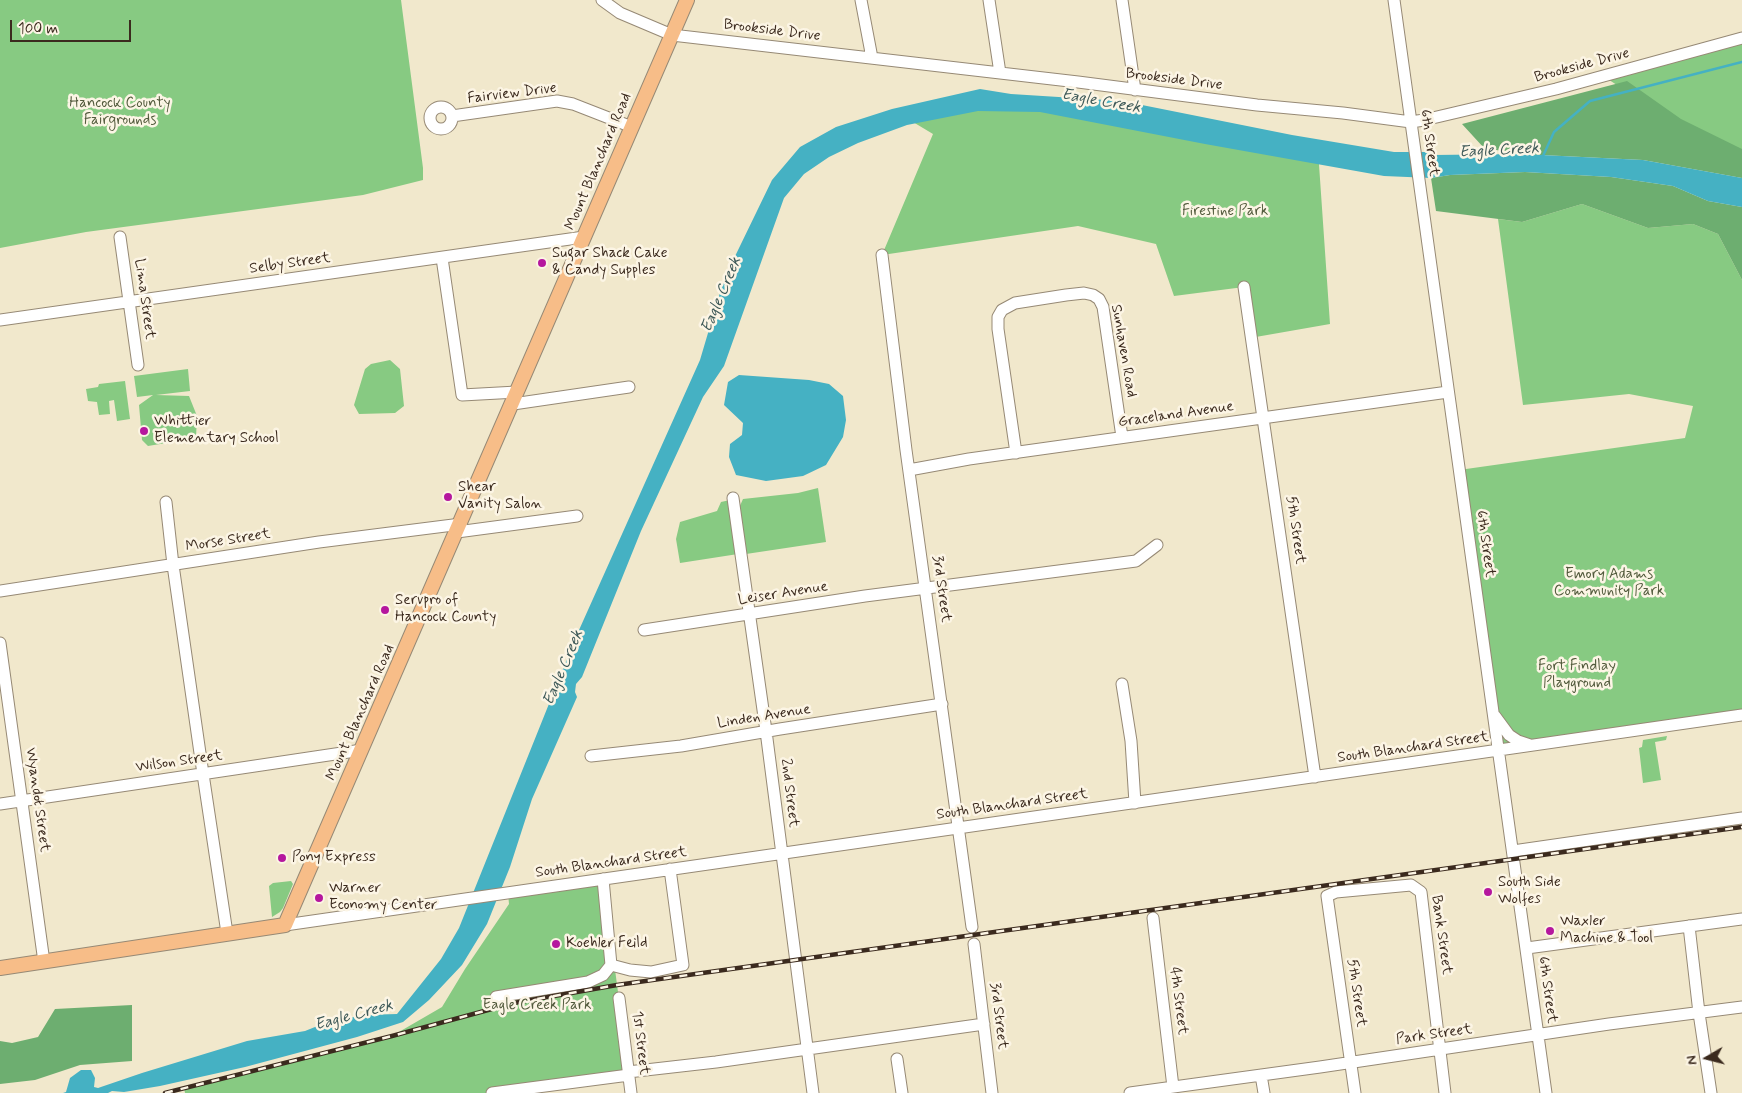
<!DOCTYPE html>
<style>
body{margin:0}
#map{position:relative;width:1742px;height:1093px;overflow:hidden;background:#f1e8cc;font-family:Mynerve,sans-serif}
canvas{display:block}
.north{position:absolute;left:1682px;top:1033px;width:50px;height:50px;-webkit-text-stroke:4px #fcf5e5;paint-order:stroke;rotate:262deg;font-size:14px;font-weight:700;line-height:20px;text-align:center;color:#3b2a1e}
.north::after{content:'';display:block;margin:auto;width:18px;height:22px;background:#3b2a1e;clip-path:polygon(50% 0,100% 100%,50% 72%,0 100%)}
.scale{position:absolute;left:10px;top:20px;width:121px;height:22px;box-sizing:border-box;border:2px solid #3b2a1e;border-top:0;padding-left:6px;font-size:15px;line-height:18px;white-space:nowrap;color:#3b2a1e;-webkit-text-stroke:4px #fcf5e5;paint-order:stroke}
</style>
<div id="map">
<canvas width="1742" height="1093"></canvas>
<div class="north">N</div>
<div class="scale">100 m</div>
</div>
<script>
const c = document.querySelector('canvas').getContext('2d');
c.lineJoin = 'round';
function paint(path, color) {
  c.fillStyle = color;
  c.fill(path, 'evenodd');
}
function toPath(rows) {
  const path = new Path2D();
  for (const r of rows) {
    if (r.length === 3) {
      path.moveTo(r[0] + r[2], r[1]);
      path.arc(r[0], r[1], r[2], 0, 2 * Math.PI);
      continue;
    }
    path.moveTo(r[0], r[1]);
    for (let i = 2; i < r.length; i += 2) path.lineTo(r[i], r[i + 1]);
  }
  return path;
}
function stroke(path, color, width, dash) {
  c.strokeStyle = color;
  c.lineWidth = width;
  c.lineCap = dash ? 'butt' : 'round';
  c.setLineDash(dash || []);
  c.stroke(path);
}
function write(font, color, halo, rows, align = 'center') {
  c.font = font + ' Mynerve,sans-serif';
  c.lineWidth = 5;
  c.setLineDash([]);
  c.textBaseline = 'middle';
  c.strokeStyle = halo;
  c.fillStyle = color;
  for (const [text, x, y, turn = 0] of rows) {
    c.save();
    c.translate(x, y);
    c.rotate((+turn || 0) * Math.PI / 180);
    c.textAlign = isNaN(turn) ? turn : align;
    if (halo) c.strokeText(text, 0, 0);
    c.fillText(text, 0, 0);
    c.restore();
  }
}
paint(toPath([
 [0,0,401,0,423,168,423,180,363,195,86,232,0,248],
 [1742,38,1742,166,1603,76],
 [991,100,1318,150,1330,324,1250,338,1244,287,1174,296,1156,244,1078,226,882,255,933,134,903,116],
 [1582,204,1648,228,1693,224,1718,234,1742,280,1742,715,1499,750,1459,470,1685,438,1693,406,1629,394,1523,405,1498,219,1522,222],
 [390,360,400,369,404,406,395,413,359,414,354,405,365,369,371,364],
 [188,369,190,391,156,395,189,396,197,416,196,438,148,446,142,440,139,405,153,395,137,397,134,376],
 [125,381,130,419,117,421,114,400,109,401,110,414,99,415,97,402,88,401,86,389,98,387,99,384],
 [818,488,826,542,746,554,739,508,743,499,798,493],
 [730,500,738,554,680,563,676,539,680,522,717,511,721,502],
 [1667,736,1666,740,1655,742,1661,780,1643,783,1639,748,1642,747,1643,740],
 [603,879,629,1075,496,1093,185,1093,184,1088,392,1036,442,1007,465,969,509,904,508,893],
 [291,881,293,884,283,908,280,912,272,917,269,886,273,883]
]), '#87ca82');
paint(toPath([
 [1627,81,1681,119,1742,149,1742,178,1643,160,1521,154,1484,148,1462,124],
 [1525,172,1611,177,1673,186,1708,201,1742,207,1742,280,1718,234,1693,224,1648,228,1582,204,1522,222,1436,211,1431,178,1450,175],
 [132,1005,132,1061,80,1065,35,1080,0,1084,0,1041,12,1043,38,1037,55,1009]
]), '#6dae70');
paint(toPath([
 [980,89,1011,94,1122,101,1292,135,1394,152,1425,152,1433,155,1521,154,1643,160,1742,178,1742,207,1708,201,1673,186,1611,177,1525,172,1450,175,1431,178,1384,176,1205,144,1040,112,978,111,907,125,858,143,829,157,804,174,784,198,724,366,703,397,641,531,582,677,576,684,575,692,577,697,532,799,510,867,487,924,462,965,429,1000,403,1022,357,1037,245,1067,160,1086,124,1092,112,1091,108,1093,63,1093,66,1092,70,1078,81,1070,91,1070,95,1078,94,1087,98,1088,142,1073,247,1041,305,1031,330,1021,366,1015,397,1014,441,959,459,928,575,639,700,360,724,279,772,180,800,147,836,127,892,109],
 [739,375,809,380,829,384,843,396,846,420,843,437,826,465,803,476,766,481,736,475,729,457,730,444,742,435,743,423,724,405,728,382]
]), '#45b1c3');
stroke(toPath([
 [1543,156,1554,132,1590,101,1742,62]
]), '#45b1c3', 2.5);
const minor = toPath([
 [602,0,620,13,672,35,1078,82,1257,105,1343,113,1411,122,1424,120,1556,89,1742,38],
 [861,0,872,58],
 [989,0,1000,73],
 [1122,0,1135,90],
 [1394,0,1546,1093],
 [441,118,11],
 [452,116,557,101,573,104,632,127],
 [120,237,138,365],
 [882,255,906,450,972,927],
 [442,258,462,395,517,392],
 [1244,287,1315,777],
 [0,320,584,237],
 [513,404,629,387],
 [1016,453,998,329,998,317,1002,310,1015,303,1066,295,1084,293,1093,295,1099,299,1103,307,1122,437],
 [909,470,969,459,1448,392],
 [733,498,766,731,813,1093],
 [166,502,173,565,203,774,227,933],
 [457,532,577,516],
 [0,591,319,542,461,524],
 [644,630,865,596,1136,561,1157,545],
 [0,643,44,962],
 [1122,684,1131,741,1135,803],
 [1495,716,1509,735,1518,741,1530,745],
 [591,756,681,746,780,729,942,704],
 [0,804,362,750],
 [1513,851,1742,818],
 [603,879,611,965],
 [1153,918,1173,1087],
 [285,925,1742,715],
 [1689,926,1699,1013,1711,1093],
 [974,944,992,1093],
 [1527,948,1742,919],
 [496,997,588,982,603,975,611,965,630,970,651,972,683,965,670,869],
 [619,998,631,1093],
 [897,1059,902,1093],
 [628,1072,716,1062,984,1024],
 [1261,1075,1264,1093],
 [492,1093,629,1075],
 [1130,1093,1320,1067,1609,1024,1742,1007],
 [1355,1093,1327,896,1336,892,1411,885,1421,892,1445,1093]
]);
const major = toPath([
 [0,968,285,925,687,0]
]);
stroke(minor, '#968975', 13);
stroke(major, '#968975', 16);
stroke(minor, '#fff', 11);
stroke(major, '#f7bd88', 14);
const rail = toPath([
 [165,1093,392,1036,514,1003,617,985,1742,827]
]);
stroke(rail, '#3b2a1e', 4.5);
stroke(rail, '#fcf5e5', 2.5, [8]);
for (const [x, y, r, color] of [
 [542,263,5,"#b5179e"],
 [144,431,5,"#b5179e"],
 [448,497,5,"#b5179e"],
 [385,610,5,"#b5179e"],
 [282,858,5,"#b5179e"],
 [1488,892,5,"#b5179e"],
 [319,898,5,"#b5179e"],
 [1550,931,5,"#b5179e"],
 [556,944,5,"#b5179e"]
]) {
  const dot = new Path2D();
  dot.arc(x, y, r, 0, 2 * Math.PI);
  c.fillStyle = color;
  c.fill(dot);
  stroke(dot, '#fcf5e5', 2);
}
write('15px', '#3b2a1e', '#fcf5e5', [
 ["Brookside Drive",772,31,7],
 ["Brookside Drive",1582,66,-15],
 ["Brookside Drive",1174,80,7],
 ["Fairview Drive",512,94,-7],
 ["6th Street",1429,143,82],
 ["Mount Blanchard Road",599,162,-67],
 ["Selby Street",290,264,-8],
 ["Lima Street",144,299,82],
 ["Sunhaven Road",1123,351,80],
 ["Graceland Avenue",1176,415,-8],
 ["5th Street",1295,530,82],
 ["Morse Street",228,541,-9],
 ["6th Street",1485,544,82],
 ["3rd Street",941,589,82],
 ["Leiser Avenue",783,594,-9],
 ["Mount Blanchard Road",361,713,-66],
 ["Linden Avenue",764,717,-9],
 ["South Blanchard Street",1413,748,-8],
 ["Wilson Street",179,762,-8],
 ["2nd Street",789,793,83],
 ["Wyandot Street",37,800,82],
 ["South Blanchard Street",1012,805,-8],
 ["South Blanchard Street",611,863,-8],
 ["Bank Street",1441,935,82],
 ["6th Street",1547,990,82],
 ["5th Street",1356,993,82],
 ["4th Street",1178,1001,83],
 ["3rd Street",998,1016,83],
 ["Park Street",1434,1035,-8],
 ["1st Street",640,1043,83]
]);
write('15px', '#525a3c', '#fcf5e5', [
 ["Hancock County",120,104],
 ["Fairgrounds",120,121],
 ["Firestine Park",1225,212],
 ["Emory Adams",1609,575],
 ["Community Park",1609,592],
 ["Fort Findlay",1577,667],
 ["Playground",1577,684],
 ["Eagle Creek Park",537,1006]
]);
write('15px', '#3b2a1e', '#fcf5e5', [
 ["Sugar Shack Cake",552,254],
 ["& Candy Supples",552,271],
 ["Whittier",154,422],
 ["Elementary School",154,439],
 ["Shear",458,488],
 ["Vanity Salon",458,505],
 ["Servpro of",395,601],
 ["Hancock County",395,618],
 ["Pony Express",292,858],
 ["South Side",1498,883],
 ["Wolfes",1498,900],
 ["Warner",329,889],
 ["Economy Center",329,906],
 ["Waxler",1560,922],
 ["Machine & Tool",1560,939],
 ["Koehler Feild",566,944]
], 'left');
write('italic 16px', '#3e5958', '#fcf5e5', [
 ["Eagle Creek",1101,102,10],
 ["Eagle Creek",1499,151,-3],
 ["Eagle Creek",722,295,-67],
 ["Eagle Creek",564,668,-67],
 ["Eagle Creek",354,1016,-15]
]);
</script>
